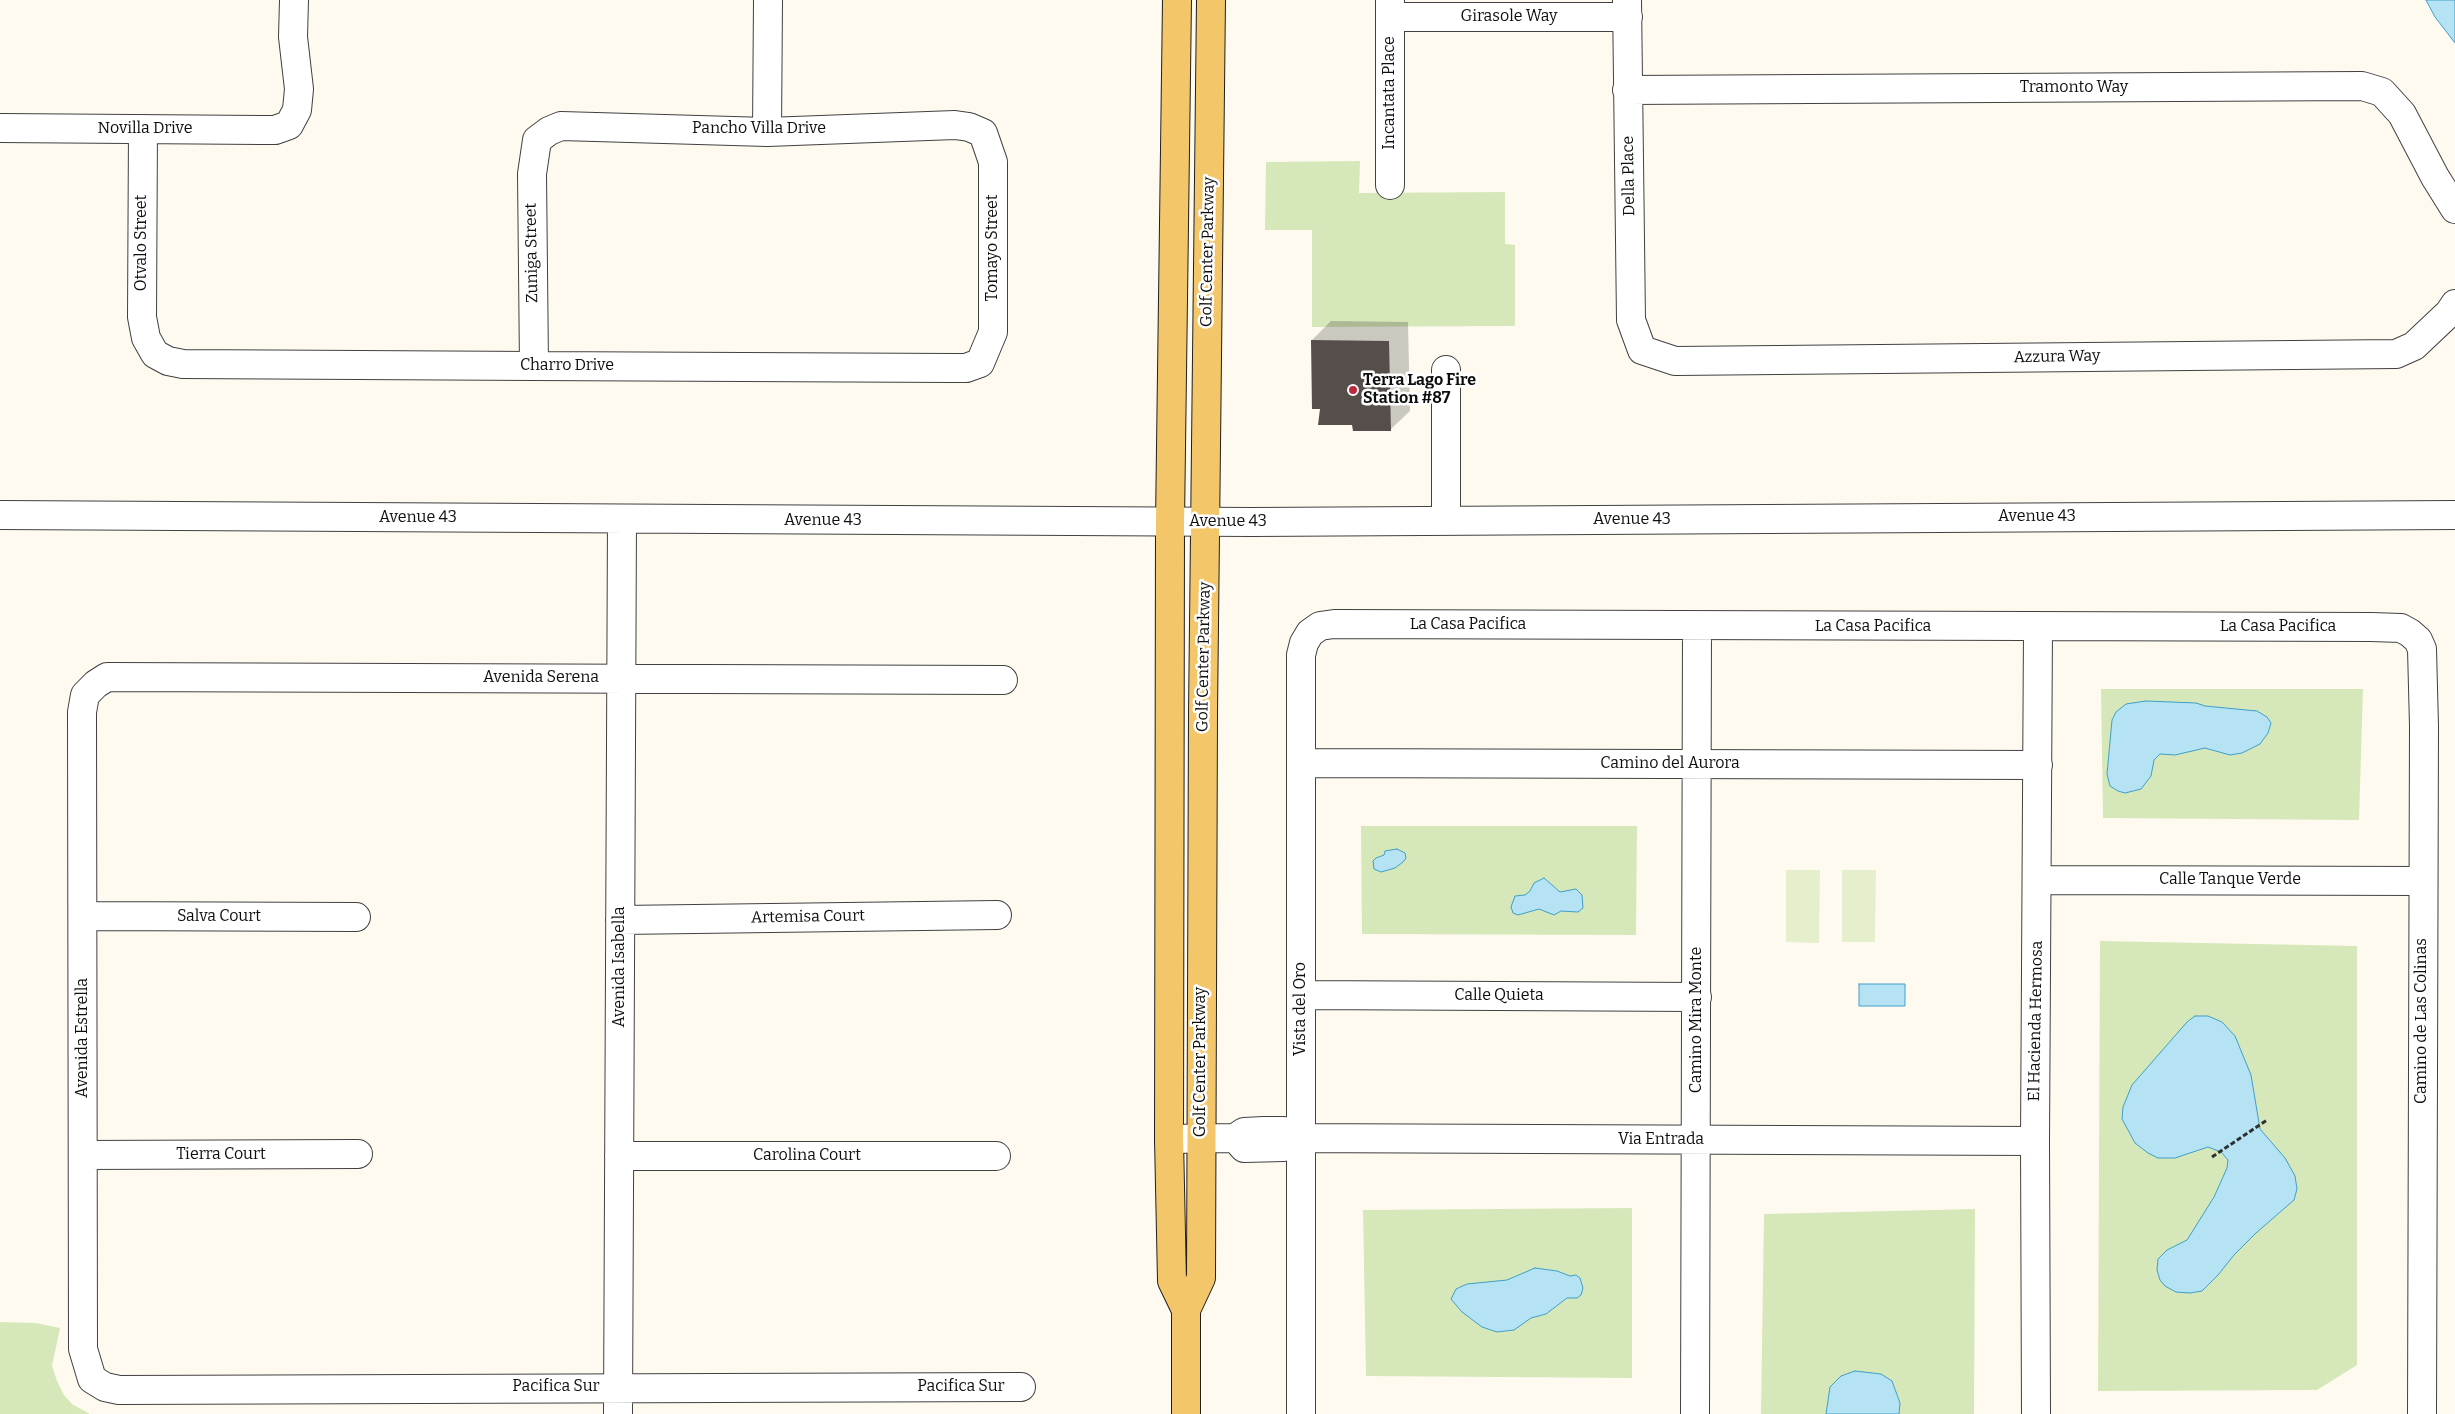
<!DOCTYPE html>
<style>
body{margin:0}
canvas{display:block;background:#fefaf0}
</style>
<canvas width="2455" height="1414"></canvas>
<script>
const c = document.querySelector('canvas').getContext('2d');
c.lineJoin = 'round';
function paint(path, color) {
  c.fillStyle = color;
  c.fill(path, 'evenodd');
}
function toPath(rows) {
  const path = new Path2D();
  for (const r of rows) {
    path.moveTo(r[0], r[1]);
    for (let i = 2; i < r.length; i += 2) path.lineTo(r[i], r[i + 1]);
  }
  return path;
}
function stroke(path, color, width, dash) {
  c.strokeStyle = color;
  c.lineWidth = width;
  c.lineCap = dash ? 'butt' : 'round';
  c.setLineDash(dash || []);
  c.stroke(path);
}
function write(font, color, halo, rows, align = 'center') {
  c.font = font + ' Bitter,serif';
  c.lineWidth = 5;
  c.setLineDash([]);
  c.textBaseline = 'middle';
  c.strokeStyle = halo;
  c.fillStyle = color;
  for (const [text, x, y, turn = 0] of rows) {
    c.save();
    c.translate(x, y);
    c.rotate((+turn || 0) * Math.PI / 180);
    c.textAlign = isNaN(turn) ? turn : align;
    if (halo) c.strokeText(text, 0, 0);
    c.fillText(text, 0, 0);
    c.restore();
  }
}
paint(toPath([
 [1360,161,1359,193,1505,192,1505,244,1515,245,1515,326,1312,327,1312,230,1265,230,1266,162],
 [2101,689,2363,689,2359,820,2103,818],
 [1361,826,1637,826,1636,935,1362,934],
 [2100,941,2357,946,2357,1365,2317,1390,2098,1391],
 [1632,1208,1632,1378,1366,1376,1363,1210],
 [1975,1209,1974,1414,1761,1414,1764,1214],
 [0,1322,36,1323,60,1328,52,1366,57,1381,64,1395,72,1404,90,1414,0,1414]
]), '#d6e8ba');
paint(toPath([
 [1786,870,1820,870,1819,943,1786,942],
 [1842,870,1876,870,1875,942,1842,942]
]), '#e6efcc');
const water = toPath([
 [2426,0,2455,0,2455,43,2435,17,2426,0],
 [2146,701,2196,703,2205,706,2257,711,2267,717,2271,723,2268,733,2260,744,2242,753,2230,755,2205,748,2175,755,2160,754,2154,760,2151,776,2141,789,2125,793,2118,791,2110,786,2107,774,2112,720,2116,712,2126,704,2146,701],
 [1397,849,1405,853,1406,858,1403,862,1395,868,1381,872,1374,869,1373,861,1376,858,1384,855,1385,851,1397,849],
 [1544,878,1560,892,1576,889,1582,895,1583,908,1578,912,1561,911,1554,915,1539,909,1518,915,1513,913,1511,907,1515,896,1525,895,1530,891,1534,883,1544,878],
 [1859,984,1905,984,1905,1006,1859,1006,1859,984],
 [2195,1016,2208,1016,2222,1022,2235,1036,2251,1075,2260,1129,2285,1158,2295,1176,2297,1189,2294,1200,2256,1233,2234,1255,2218,1275,2202,1291,2190,1293,2176,1292,2165,1286,2160,1280,2157,1270,2158,1259,2167,1250,2187,1240,2214,1197,2227,1168,2228,1160,2221,1152,2208,1147,2175,1158,2158,1158,2148,1153,2135,1143,2122,1119,2123,1107,2132,1085,2187,1022,2195,1016],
 [1535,1268,1557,1271,1570,1276,1576,1275,1580,1278,1583,1288,1581,1295,1577,1298,1567,1298,1546,1314,1531,1318,1514,1330,1497,1332,1482,1327,1462,1312,1451,1299,1456,1289,1467,1284,1507,1280,1535,1268],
 [1855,1371,1881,1374,1892,1381,1900,1403,1899,1414,1826,1414,1830,1387,1841,1376,1855,1371]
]);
paint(water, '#b6e3f4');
stroke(water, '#3f9fc9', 1);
paint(toPath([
 [1331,321,1408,322,1410,411,1390,430,1353,424,1321,408,1312,340]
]), '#0003');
paint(toPath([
 [1311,340,1389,341,1391,431,1353,431,1352,425,1318,425,1320,409,1312,409]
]), '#564e4b');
const minor = toPath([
 [1627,0,1631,320,1642,350,1675,361,2396,354,2414,346,2449,313,2455,304],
 [1390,17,1628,17],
 [1627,90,2362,86,2382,92,2402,114,2435,177,2455,209],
 [0,128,262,130,275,130,289,125,297,110,299,89,293,37,294,0],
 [143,129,142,317,146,338,155,354,168,361,183,364,534,366,953,368,966,368,980,363,993,332,993,162,983,133,969,127,955,125,767,132,561,126,549,131,537,140,532,174,534,366],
 [767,132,768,0],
 [1390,185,1390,0],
 [1446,370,1446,521],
 [0,515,1252,522,2455,515],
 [1003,680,107,677,96,684,85,695,82,712,83,1349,92,1379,105,1387,119,1390,1021,1387],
 [1301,763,2038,765],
 [2038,880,2422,881],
 [83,916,356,917],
 [620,920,997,915],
 [1301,995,1697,997],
 [1287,1138,2035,1141],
 [1169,1139,1235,1138,1244,1132,1264,1131,1284,1131,1287,1138,1284,1147,1244,1148,1235,1138],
 [83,1155,358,1154],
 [619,1156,996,1156],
 [618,1414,622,520],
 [1301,1414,1301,655,1304,643,1310,633,1320,626,1334,624,2371,627,2401,628,2410,633,2418,640,2422,649,2424,726,2422,1414],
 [1695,1414,1697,626],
 [2036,1414,2035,1141,2038,627]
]);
const major = toPath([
 [1177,0,1170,522,1169,1139,1172,1281,1186,1310],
 [1186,1414,1186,1310,1201,1278,1203,713,1211,0]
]);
stroke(minor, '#414141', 30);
stroke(major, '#1f1f1f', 30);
stroke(toPath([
 [2212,1157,2267,1120]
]), '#303030', 3, [5, 2.5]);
stroke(minor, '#fff', 28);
stroke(major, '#f4c66a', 28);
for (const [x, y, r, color] of [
 [1353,390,5,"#ba2a3e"]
]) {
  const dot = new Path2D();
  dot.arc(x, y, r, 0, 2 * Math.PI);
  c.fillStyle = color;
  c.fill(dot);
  stroke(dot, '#fff', 2);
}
write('16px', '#0e0e0e', '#fff', [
 ["Girasole Way",1509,17],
 ["Tramonto Way",2074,88],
 ["Incantata Place",1390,93,-90],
 ["Novilla Drive",145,129],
 ["Pancho Villa Drive",759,129],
 ["Della Place",1629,176,-91],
 ["Otvalo Street",142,243,-90],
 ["Tomayo Street",993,248,-90],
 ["Golf Center Parkway",1208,252,-89],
 ["Zuniga Street",532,253,-91],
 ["Azzura Way",2057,357,-1],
 ["Charro Drive",567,366],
 ["Avenue 43",2037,517],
 ["Avenue 43",418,518],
 ["Avenue 43",1632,520],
 ["Avenue 43",823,521],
 ["Avenue 43",1228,522],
 ["La Casa Pacifica",1468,625],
 ["La Casa Pacifica",1873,627],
 ["La Casa Pacifica",2278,627],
 ["Golf Center Parkway",1204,657,-89],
 ["Avenida Serena",541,678],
 ["Camino del Aurora",1670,764],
 ["Calle Tanque Verde",2230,880],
 ["Salva Court",219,917],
 ["Artemisa Court",808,917,-1],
 ["Avenida Isabella",620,967,-90],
 ["Calle Quieta",1499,996],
 ["Vista del Oro",1301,1009,-90],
 ["Camino Mira Monte",1697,1020,-90],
 ["El Hacienda Hermosa",2036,1021,-89],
 ["Camino de Las Colinas",2422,1021,-90],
 ["Avenida Estrella",83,1038,-90],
 ["Golf Center Parkway",1201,1062,-90],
 ["Via Entrada",1661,1140],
 ["Tierra Court",221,1155],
 ["Carolina Court",807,1156],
 ["Pacifica Sur",556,1387],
 ["Pacifica Sur",961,1387]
]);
write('bold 16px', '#0e0e0e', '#fff', [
 ["Terra Lago Fire",1363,381],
 ["Station #87",1363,399]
], 'left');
</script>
